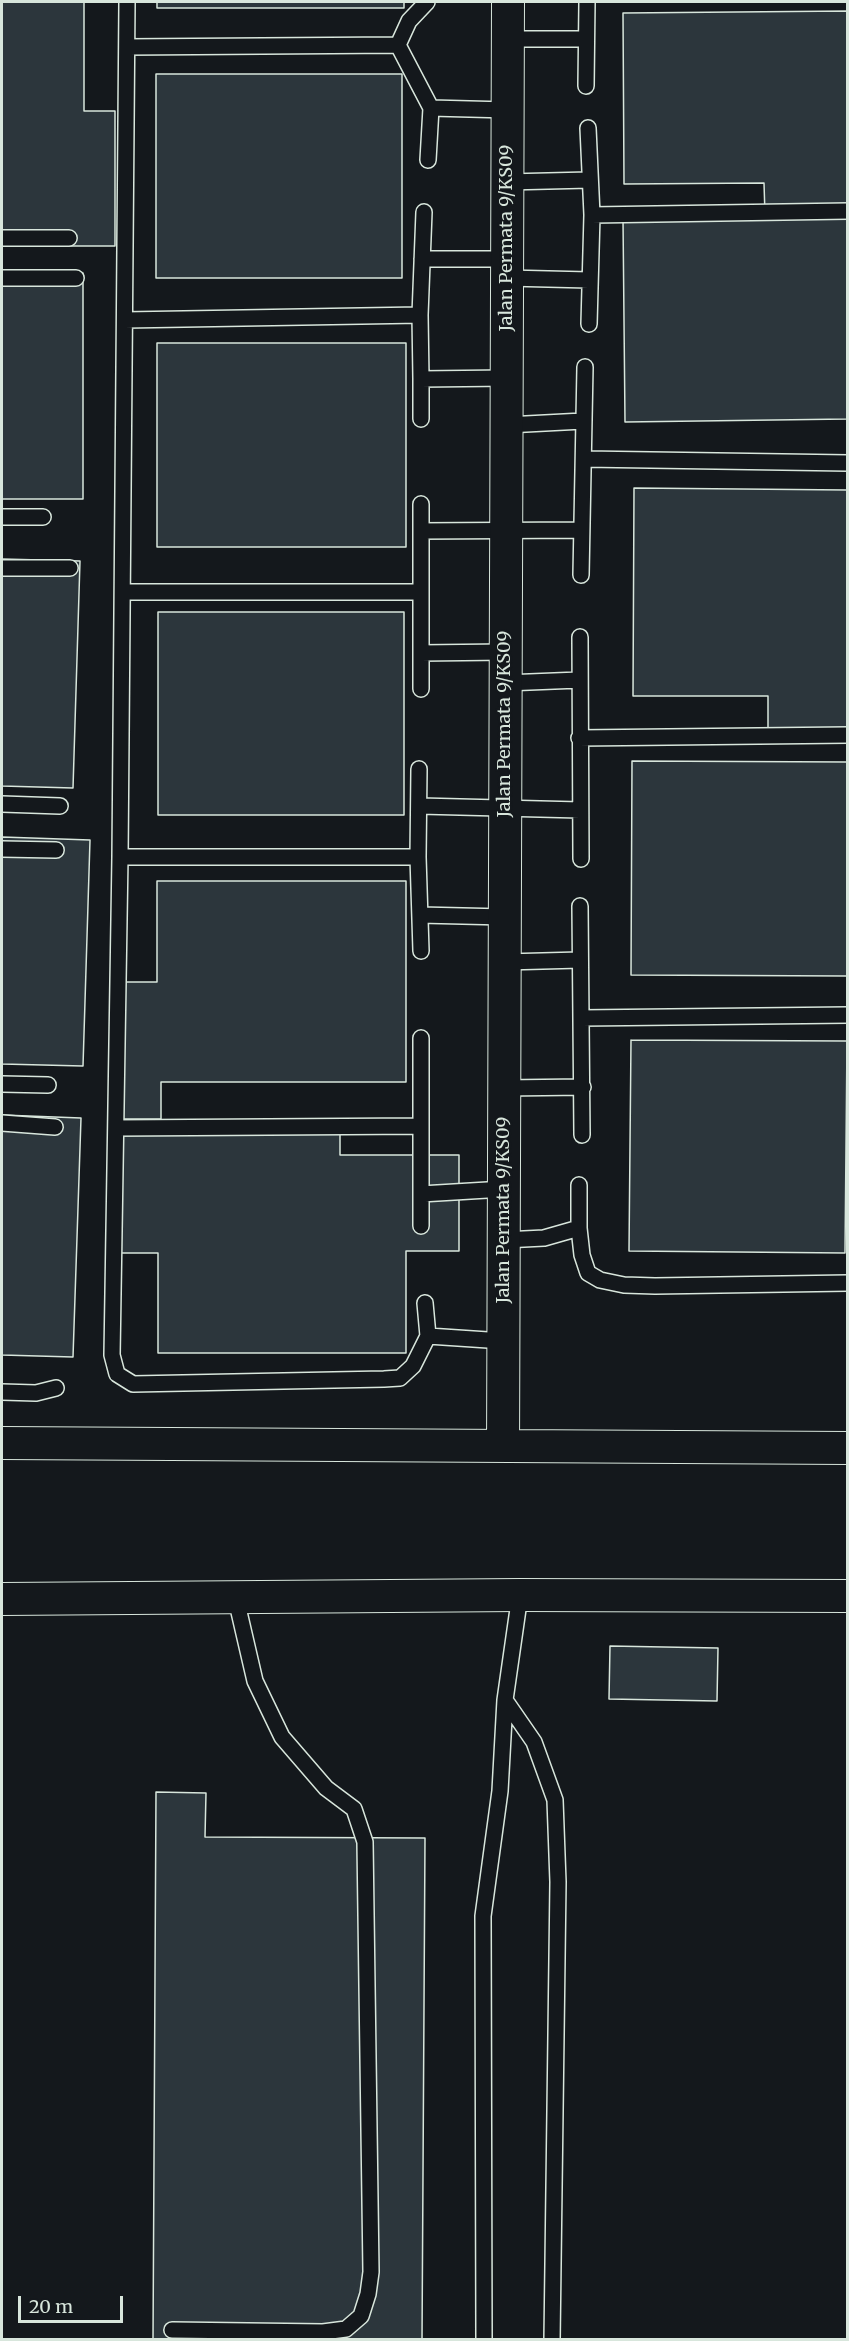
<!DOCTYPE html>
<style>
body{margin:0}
#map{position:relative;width:849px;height:2341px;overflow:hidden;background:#14181c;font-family:Merriweather,serif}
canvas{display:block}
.frame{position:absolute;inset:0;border:3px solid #d8e6dc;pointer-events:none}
.scale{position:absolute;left:18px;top:2296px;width:105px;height:27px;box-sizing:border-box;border:3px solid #d8e6dc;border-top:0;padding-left:8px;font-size:18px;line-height:21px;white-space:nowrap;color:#d8e6dc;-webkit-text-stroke:4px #14181c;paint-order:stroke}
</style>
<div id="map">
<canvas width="849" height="2341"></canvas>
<div class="frame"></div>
<div class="scale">20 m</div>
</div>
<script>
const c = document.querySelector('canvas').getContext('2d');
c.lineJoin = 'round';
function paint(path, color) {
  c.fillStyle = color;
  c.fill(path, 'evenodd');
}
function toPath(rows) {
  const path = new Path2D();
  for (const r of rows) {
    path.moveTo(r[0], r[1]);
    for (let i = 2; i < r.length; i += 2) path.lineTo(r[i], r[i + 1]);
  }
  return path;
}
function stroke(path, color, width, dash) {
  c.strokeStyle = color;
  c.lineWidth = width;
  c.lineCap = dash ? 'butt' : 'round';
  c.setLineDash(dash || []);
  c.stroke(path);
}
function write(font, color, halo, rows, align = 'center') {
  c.font = font + ' Merriweather,serif';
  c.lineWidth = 4.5;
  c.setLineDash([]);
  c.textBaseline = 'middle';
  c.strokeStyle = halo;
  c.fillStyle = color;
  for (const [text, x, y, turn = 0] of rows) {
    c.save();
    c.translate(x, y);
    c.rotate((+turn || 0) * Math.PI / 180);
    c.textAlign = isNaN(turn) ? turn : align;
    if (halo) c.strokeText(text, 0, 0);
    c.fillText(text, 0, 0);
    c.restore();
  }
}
const building = toPath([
 [2,2,84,2,84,111,115,111,115,246,2,246,2,2],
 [157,2,404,2,404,8,157,8,157,2],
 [848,11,848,215,765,215,764,183,624,184,623,13,848,11],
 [156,74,402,74,402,278,156,278,156,74],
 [848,216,847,419,625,422,623,219,848,216],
 [2,273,83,273,83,499,2,499,2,273],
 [157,343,406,343,406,547,157,547,157,343],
 [634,488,847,490,848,734,768,734,768,696,633,696,634,488],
 [2,559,80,561,73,788,2,786,2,559],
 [158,612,404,612,404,815,158,815,158,612],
 [632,761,848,762,847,976,631,975,632,761],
 [2,837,90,840,83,1066,2,1064,2,837],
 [157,881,406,881,406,1082,161,1082,161,1119,116,1119,116,982,157,982,157,881],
 [631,1040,847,1041,845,1253,629,1251,631,1040],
 [2,1115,81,1118,73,1357,2,1355,2,1115],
 [117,1120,340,1120,340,1155,459,1155,459,1251,406,1251,406,1353,158,1353,158,1253,117,1253,117,1120],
 [610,1646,718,1648,717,1701,609,1699,610,1646],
 [156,1792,206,1793,205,1837,425,1838,422,2340,153,2340,156,1792]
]);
paint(building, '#2c363c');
stroke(building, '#d8e6dc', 1.5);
const service = toPath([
 [127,2,120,857,112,1355,117,1374,133,1384,384,1379,400,1378,413,1366,428,1336],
 [427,2,409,21,398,45,431,108,428,160],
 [508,39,585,39],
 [127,47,398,45],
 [586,86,587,2],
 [431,108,508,110],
 [588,128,592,215,589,324],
 [507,182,589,180],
 [424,212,420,315,421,379,507,378],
 [592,215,848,211],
 [2,238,69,238],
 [422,259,507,259],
 [2,278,76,278],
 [507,278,589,280],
 [125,320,420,315],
 [421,379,421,419],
 [507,425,583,421],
 [585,459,848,463],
 [421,504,421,653,505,652],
 [2,517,43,517],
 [421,531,581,530],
 [2,568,70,568],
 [581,575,585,367],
 [123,592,421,592],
 [580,637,581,859],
 [421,653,421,689],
 [505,683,579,680],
 [579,738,848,735],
 [2,804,60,806],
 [420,806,580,810],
 [2,849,56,850],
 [120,857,418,857,421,951],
 [418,857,419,769],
 [580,906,582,1135],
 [420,915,505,917],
 [505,962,580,960],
 [582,1018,848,1015],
 [421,1038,421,1194,504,1189],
 [2,1084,48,1085],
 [504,1088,583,1087],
 [2,1123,55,1127],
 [116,1128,421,1126],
 [421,1194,421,1226],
 [579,1228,582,1255,588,1273,600,1280,624,1285,655,1286,848,1283],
 [504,1240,544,1238,579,1228,579,1185],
 [425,1303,428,1336,503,1341],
 [2,1392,36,1393,56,1388],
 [505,1700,534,1742,555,1800,558,1882,552,2340],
 [172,2330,323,2332,346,2329,361,2316,368,2294,371,2272,365,1842,354,1809,326,1788,282,1737,255,1681,236,1599],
 [484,2340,483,1916,500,1791,505,1700,520,1595]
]);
const minor = toPath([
 [2,1443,848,1448],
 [503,1446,508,2],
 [2,1599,520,1595,848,1596]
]);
stroke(service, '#d8e6dc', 18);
stroke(minor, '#d8e6dc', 34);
stroke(service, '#14181c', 15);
stroke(minor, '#14181c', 32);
write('18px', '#d8e6dc', '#14181c', [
 ["Jalan Permata 9/KS09",507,238,-90],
 ["Jalan Permata 9/KS09",505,724,-90],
 ["Jalan Permata 9/KS09",504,1210,-90]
]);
</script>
